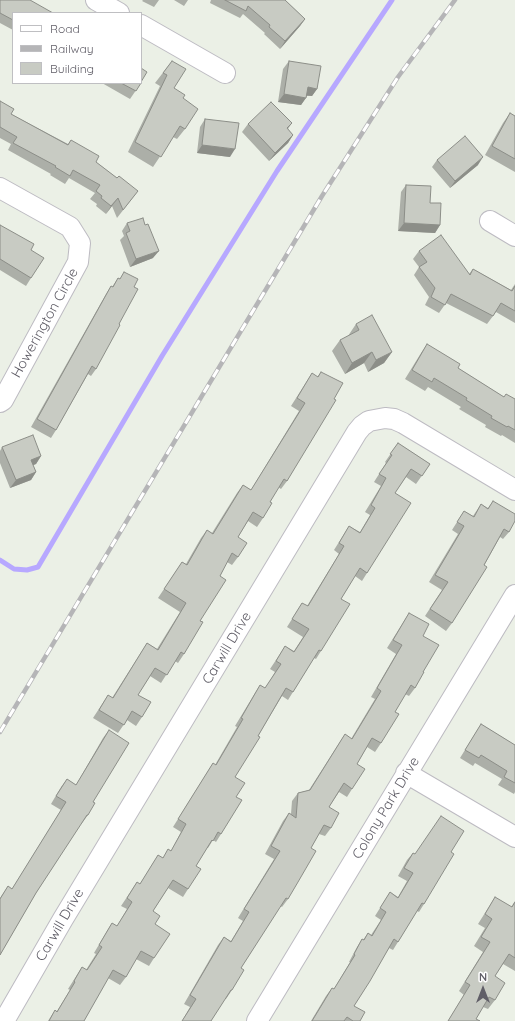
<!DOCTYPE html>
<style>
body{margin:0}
#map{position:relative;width:515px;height:1021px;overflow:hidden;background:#ebf0e6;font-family:Quicksand,sans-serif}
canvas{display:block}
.legend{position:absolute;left:12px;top:12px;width:130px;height:72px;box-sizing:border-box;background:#fff;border:1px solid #bfbfc2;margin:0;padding:5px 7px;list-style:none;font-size:12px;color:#605e67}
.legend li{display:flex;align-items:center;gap:8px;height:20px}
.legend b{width:20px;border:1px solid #bfbfc2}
.north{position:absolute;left:463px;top:969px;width:40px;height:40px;-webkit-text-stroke:3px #fff;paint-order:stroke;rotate:0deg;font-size:11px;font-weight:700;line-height:16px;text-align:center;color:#605e67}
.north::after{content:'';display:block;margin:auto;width:14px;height:18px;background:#605e67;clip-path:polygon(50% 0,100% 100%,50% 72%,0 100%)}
</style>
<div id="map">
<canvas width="515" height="1021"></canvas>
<ul class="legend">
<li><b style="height:5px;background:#fff"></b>Road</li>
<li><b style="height:5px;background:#b5b5b7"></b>Railway</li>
<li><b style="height:11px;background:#c8cbc3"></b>Building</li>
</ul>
<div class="north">N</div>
</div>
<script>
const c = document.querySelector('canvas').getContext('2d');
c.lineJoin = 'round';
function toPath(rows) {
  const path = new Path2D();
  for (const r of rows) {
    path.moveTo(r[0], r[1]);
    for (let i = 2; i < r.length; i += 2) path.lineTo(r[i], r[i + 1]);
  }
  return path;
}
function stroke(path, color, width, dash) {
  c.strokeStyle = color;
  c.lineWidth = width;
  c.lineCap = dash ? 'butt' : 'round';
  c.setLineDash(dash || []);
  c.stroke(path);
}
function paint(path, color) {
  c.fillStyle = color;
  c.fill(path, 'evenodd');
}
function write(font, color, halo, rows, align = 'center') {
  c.font = font + ' Quicksand,sans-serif';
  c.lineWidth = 4;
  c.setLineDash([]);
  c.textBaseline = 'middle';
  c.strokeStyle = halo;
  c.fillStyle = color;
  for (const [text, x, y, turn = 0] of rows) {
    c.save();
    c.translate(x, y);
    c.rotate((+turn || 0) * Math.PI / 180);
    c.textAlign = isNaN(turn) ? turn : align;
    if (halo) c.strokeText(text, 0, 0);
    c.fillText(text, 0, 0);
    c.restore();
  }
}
stroke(toPath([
 [0,560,14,569,27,570,38,567,162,356,277,171,392,0]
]), '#b7a8ff', 5);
const street = toPath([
 [96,0,119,13],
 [141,25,225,73],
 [0,188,70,227,80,243,78,262,3,400,0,402],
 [490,221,515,236],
 [406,773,515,837],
 [4,1021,63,919,357,432,362,426,369,421,385,418,394,419,403,423,515,490],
 [257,1021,515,595]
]);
stroke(street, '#bdbbc2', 22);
stroke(street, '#fff', 20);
const rail = toPath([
 [0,732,322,196,398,77,455,0]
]);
stroke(rail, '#b5b5b7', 4.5);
stroke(rail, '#fff', 3, [9]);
paint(toPath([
 [0,0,13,13,13,30,0,23],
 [143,0,159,0,154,7,142,1],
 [174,0,188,0,184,6],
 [211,0,285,0,305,19,300,26,280,49,264,34,265,33,243,14,240,18,210,3],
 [172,61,174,88,183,98,185,129,177,139,173,137,153,167,128,152,160,86,155,83],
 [289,61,317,89,312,96,307,96,301,105,278,102,283,69],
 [102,83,141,83,130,99],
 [0,101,11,114,68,144,71,140,96,162,117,178,138,191,117,218,112,206,106,214,96,206,97,204,90,199,95,193,69,178,65,184,50,175,51,174,8,150,11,144,0,138],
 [510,113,515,116,515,172,485,155,503,123],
 [205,119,230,157,197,153,200,127],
 [292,123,288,129,293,135,288,143,269,161,242,132,248,124],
 [437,160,478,165,450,188,432,167],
 [406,185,430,203,440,225,435,233,398,231,401,192],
 [127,223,153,258,130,267,120,240,124,236,122,231],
 [0,225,31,250,31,278,26,286,0,270],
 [419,251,469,274,473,269,511,290,515,284,515,323,496,312,487,324,446,303,439,313,425,305,429,297,414,275,419,267,413,259],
 [124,272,134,287,119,324,96,369,91,376,88,374,56,430,51,438,31,427,106,294,111,286,112,287,118,278,120,279],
 [356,324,392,352,384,363,368,372,364,363,345,374,332,351,340,340,348,336],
 [427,344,458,368,504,397,515,399,515,443,502,435,501,436,485,427,486,425,459,409,461,407,428,387,425,391,405,379,421,353],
 [321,372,334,399,287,481,281,489,278,487,270,502,263,518,257,527,248,521,238,537,238,557,232,565,227,562,220,576,200,621,184,654,178,663,175,661,161,683,150,676,138,695,142,717,136,726,127,720,118,733,93,718,108,695,112,698,147,643,157,649,180,612,158,598,182,562,186,564,201,538,207,530,212,533,237,493,243,485,251,490,299,411,291,406,312,373,317,377],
 [398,443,430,464,416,484,406,477,395,493,367,573,362,581,355,576,341,599,321,651,316,659,314,658,288,700,282,696,258,736,235,777,236,797,221,834,216,842,213,840,208,848,207,848,196,866,188,889,183,897,168,888,153,911,155,924,154,958,149,966,136,959,126,977,120,985,108,978,84,1021,48,1021,55,1010,57,1011,70,990,68,989,82,967,86,970,96,954,94,953,107,931,112,923,117,926,127,909,121,906,137,882,140,884,158,855,163,858,168,849,171,851,181,832,173,827,213,763,215,765,237,727,235,726,255,693,260,685,265,688,268,684,275,672,270,669,280,654,285,646,294,651,303,637,287,627,302,603,307,606,339,554,334,550,349,526,360,532,370,515,365,512,381,486,374,482,386,463,385,462],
 [2,447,41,456,36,464,33,465,36,472,31,480,10,488,0,463,0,451],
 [493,501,509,532,503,539,500,537,452,623,446,631,425,616,442,590,429,582,458,534,452,530,464,511,473,516,481,504,488,508],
 [409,613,423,636,423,672,415,688,409,696,405,694,395,712,381,743,375,752,367,747,357,764,352,789,347,797,339,792,329,807,331,828,325,836,319,834,311,848,288,899,282,907,280,906,241,968,232,990,226,999,225,998,211,1021,182,1021,190,1007,184,1004,218,945,224,937,231,941,243,921,238,918,274,859,265,854,283,821,289,813,291,814,292,801,298,793,309,790,345,734,351,739,375,699,371,697,396,654,387,648,404,621],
 [481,724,515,745,515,792,514,794,498,785,502,779,475,763,473,766,460,758],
 [109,730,93,802,88,815,82,823,81,823,36,893,0,955,0,898,8,886,12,889,61,810,51,804,61,787,67,779,76,785,103,738],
 [451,852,424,904,419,912,417,911,393,950,389,948,354,1006,360,1021,311,1021,326,996,332,988,334,989,350,962,349,962,357,947,362,939,363,940,368,933,371,935,381,920,375,916,390,892,398,897,407,881,398,876,407,860,413,853,415,854],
 [495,897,511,907,515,901,515,971,503,964,495,976,495,1000,488,1009,483,1007,476,1019,480,1021,448,1021,464,995,459,991,483,952,474,946,485,928,478,924]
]), '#acafa8');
paint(toPath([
 [305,19,300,26,280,49,285,41],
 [308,87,317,89,312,96,303,95],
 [284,94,306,98,301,105,278,102],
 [293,135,288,143,269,161,275,153],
 [202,145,235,149,230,157,197,153],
 [483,157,478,165,450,188,455,181],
 [118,198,106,214,111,206],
 [404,223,440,225,435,233,398,231],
 [159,251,153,258,130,267,136,259],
 [372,352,364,363,345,374,352,363],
 [392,352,384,363,368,372,376,360],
 [41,456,36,464,26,468,31,460],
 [36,472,31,480,10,488,16,480]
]), '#8c8e88');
const building = toPath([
 [0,0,30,0,53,13,13,13,13,20,0,13,0,0],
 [225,0,285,0,305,19,285,41,269,27,270,25,248,6,246,11,225,0],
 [172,61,186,69,174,88,185,95,183,98,198,109,185,129,180,126,161,157,135,142,167,75,163,73,172,61],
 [289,61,321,66,317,89,308,87,306,98,284,94,289,61],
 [141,68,147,72,141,82,141,68],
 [121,83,141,83,136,91,121,83],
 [0,101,14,109,11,114,68,145,71,140,99,156,96,162,117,178,119,176,138,191,123,210,118,198,111,206,101,198,102,196,96,191,100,185,73,170,70,176,55,167,56,166,13,143,17,137,0,127,0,101],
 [271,102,292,123,287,128,293,135,275,153,248,124,271,102],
 [510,113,515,116,515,159,492,146,510,113],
 [205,119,239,123,235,149,202,145,205,119],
 [465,136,483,157,455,181,437,160,465,136],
 [406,185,431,186,430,203,441,203,440,225,404,223,406,185],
 [143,218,145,225,148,224,159,251,136,259,126,233,130,231,127,223,143,218],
 [0,225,34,244,31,250,44,258,31,278,0,259,0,225],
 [441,235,470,275,473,269,512,291,515,286,515,311,501,303,493,316,451,294,445,305,431,297,435,288,419,267,427,262,419,251,441,235],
 [124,272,138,279,134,287,138,289,119,324,120,325,96,369,92,366,56,430,37,419,111,286,113,287,118,278,120,279,124,272],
 [372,315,392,352,376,360,372,352,352,363,340,340,359,330,356,324,372,315],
 [427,344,460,364,458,368,504,397,506,394,515,399,515,430,508,426,507,427,491,418,492,416,466,400,467,398,434,378,432,382,412,370,427,344],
 [321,372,343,383,334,399,336,400,287,481,284,479,270,502,272,503,263,518,253,512,238,537,247,543,238,557,232,553,220,576,226,580,200,621,203,622,184,654,181,652,167,675,155,668,138,695,151,702,142,717,132,711,124,725,99,710,108,695,113,698,147,643,158,650,186,603,164,589,182,562,187,565,207,530,213,534,243,485,251,490,305,403,297,398,312,373,318,377,321,372],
 [33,435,41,456,31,460,36,472,16,480,2,447,33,435],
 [398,443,430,464,422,476,411,469,395,493,411,503,367,573,360,568,341,599,350,604,321,651,319,650,293,692,286,688,258,736,260,737,235,777,245,783,236,797,242,800,221,834,218,832,213,841,212,840,196,866,201,869,188,889,173,880,153,911,160,916,155,924,170,934,154,958,141,951,126,977,113,970,84,1021,49,1021,55,1010,57,1012,75,982,74,981,82,967,87,970,102,947,99,945,112,923,117,926,132,902,127,898,137,882,140,884,158,855,163,858,168,849,171,851,186,824,178,819,213,763,216,765,243,719,241,718,260,685,265,688,281,664,276,661,285,646,294,652,309,629,292,619,302,603,308,606,344,546,339,543,349,526,360,533,375,508,371,505,386,478,379,474,392,455,390,454,398,443],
 [493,501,515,514,515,521,509,532,504,529,484,565,487,567,452,623,430,609,448,582,435,575,464,526,457,522,464,511,474,517,481,504,488,509,493,501],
 [409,613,429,624,423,636,439,645,423,672,424,672,415,688,411,685,395,712,399,714,381,743,372,738,357,764,365,769,352,789,344,783,329,807,339,813,331,828,324,825,311,848,316,851,298,882,288,899,286,898,241,968,244,970,232,990,231,990,211,1021,182,1021,196,999,190,995,224,937,231,942,249,912,244,909,280,851,271,846,289,813,296,818,298,793,310,790,345,734,352,739,381,691,377,688,402,645,393,640,409,613],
 [481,724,515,745,515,783,504,777,507,771,481,755,479,758,465,750,481,724],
 [109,730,129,743,93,802,95,803,88,815,87,815,36,893,0,955,0,899,8,886,12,889,66,802,56,796,67,779,76,785,109,730],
 [441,816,464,831,451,852,454,854,424,904,422,903,398,942,394,939,370,981,354,1006,365,1012,360,1021,353,1021,347,1017,344,1021,312,1021,332,988,334,989,355,955,354,954,362,939,364,940,368,933,372,936,386,912,380,908,390,892,398,898,413,873,404,868,413,853,415,854,441,816],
 [495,897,512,907,515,902,515,958,509,954,495,976,505,983,495,1000,489,997,476,1019,480,1021,448,1021,470,985,465,982,490,942,481,937,492,919,485,914,495,897]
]);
paint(building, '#c8cbc3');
stroke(building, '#8c8e88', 1);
write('14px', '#605e67', '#fff', [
 ["Howerington Circle",45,323,-61],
 ["Carwill Drive",227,648,-59],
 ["Colony Park Drive",386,808,-59],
 ["Carwill Drive",60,925,-60]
]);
</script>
